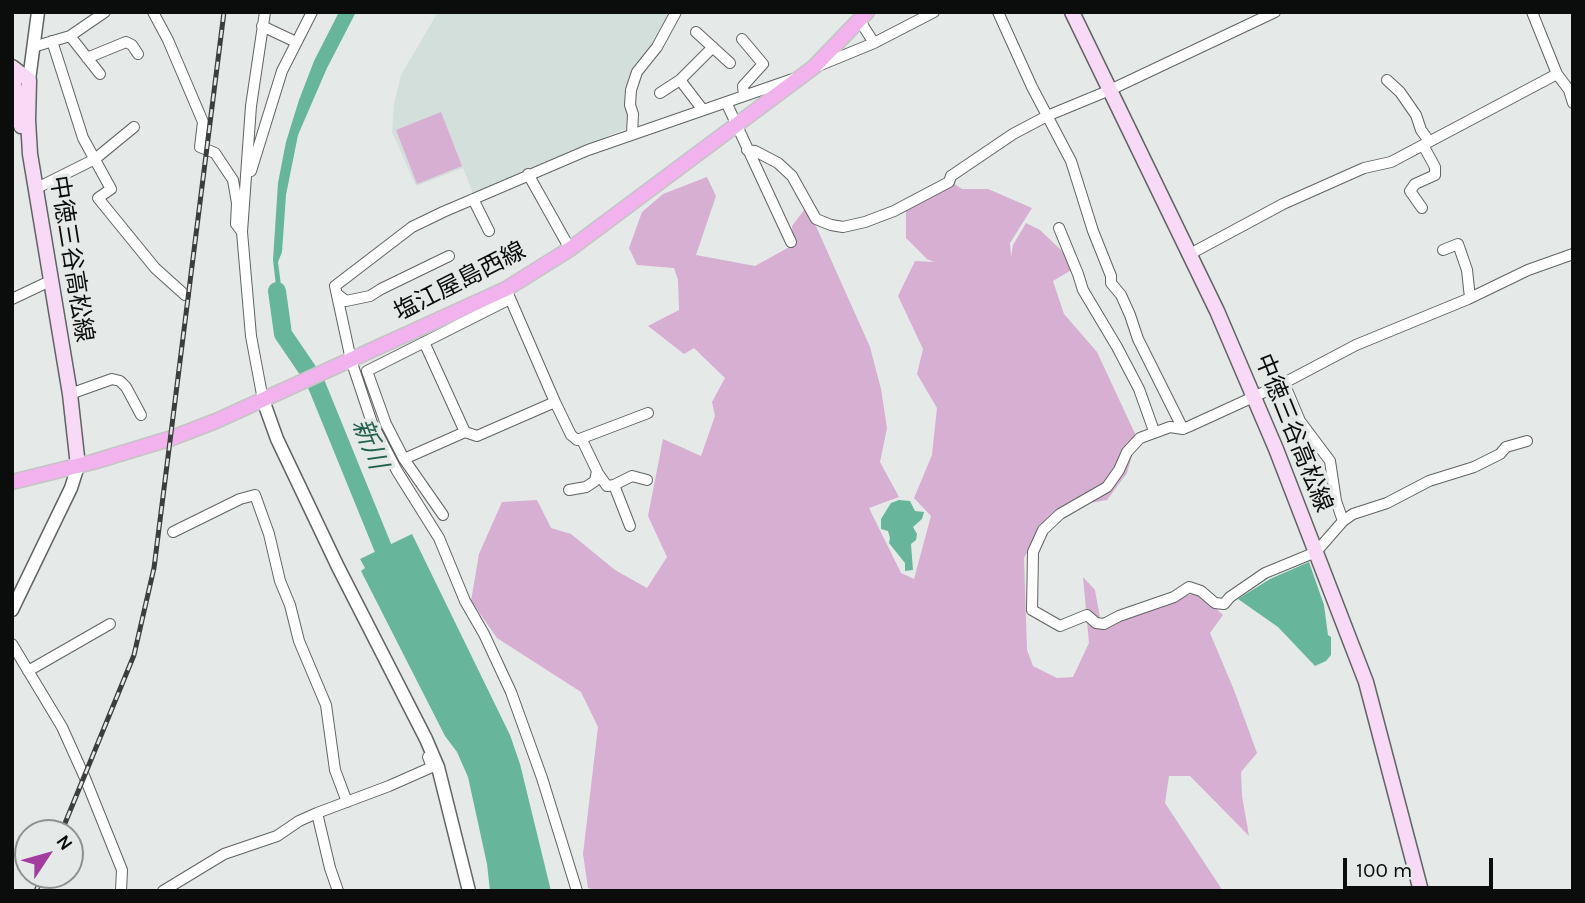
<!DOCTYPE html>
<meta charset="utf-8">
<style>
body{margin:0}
#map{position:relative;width:1585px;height:903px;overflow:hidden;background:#e5e9e7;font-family:Karla,sans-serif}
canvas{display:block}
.frame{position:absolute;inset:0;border:14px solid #0b0d0c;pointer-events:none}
.north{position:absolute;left:14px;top:819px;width:70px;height:70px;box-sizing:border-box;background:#e5e9e7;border:2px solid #8e918f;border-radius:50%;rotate:54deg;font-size:19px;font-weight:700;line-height:28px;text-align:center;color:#0b0d0c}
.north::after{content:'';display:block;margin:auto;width:24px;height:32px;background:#a33c9f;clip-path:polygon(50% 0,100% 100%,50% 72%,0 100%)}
.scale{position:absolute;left:1343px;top:858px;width:150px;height:32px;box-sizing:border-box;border:4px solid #0b0d0c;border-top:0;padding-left:9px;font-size:21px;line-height:24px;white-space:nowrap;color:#0b0d0c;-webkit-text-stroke:5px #e5e9e7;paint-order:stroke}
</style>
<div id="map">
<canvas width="1585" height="903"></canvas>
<div class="frame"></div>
<div class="north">N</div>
<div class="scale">100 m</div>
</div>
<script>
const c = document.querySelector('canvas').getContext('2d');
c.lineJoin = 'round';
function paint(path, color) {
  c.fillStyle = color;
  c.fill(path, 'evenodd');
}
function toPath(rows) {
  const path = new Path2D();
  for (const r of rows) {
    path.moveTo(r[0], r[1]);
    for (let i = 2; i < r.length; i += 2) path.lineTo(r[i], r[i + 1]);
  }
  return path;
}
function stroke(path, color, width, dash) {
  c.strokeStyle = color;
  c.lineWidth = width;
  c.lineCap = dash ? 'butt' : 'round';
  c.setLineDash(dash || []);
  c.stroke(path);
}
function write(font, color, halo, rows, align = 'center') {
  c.font = font + ' Karla,"Noto Sans JP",sans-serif';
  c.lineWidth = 7;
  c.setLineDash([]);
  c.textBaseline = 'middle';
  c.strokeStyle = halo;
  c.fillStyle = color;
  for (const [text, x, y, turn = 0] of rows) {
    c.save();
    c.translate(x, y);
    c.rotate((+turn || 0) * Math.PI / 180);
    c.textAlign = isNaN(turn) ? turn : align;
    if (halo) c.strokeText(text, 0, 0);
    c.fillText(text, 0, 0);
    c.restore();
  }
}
paint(toPath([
 [438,12,672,12,657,42,635,72,631,114,627,128,473,193,463,168,416,186,392,132,394,104,401,75]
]), '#d3dfda');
paint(toPath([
 [441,112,462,166,417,184,396,130],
 [707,177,716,196,696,255,755,266,793,245,792,226,807,206,870,347,881,389,887,428,880,462,899,497,869,508,901,573,914,579,931,516,914,498,932,455,937,408,917,374,923,349,898,296,915,261,934,262,927,259,906,238,906,209,953,183,962,189,988,189,1032,208,1010,243,1011,257,1013,245,1026,223,1040,230,1062,251,1073,269,1053,281,1064,314,1097,352,1137,438,1127,473,1107,500,1078,505,1040,527,1024,558,1027,650,1033,666,1057,678,1073,677,1089,643,1083,577,1095,590,1101,623,1198,592,1223,615,1210,633,1234,690,1257,753,1241,772,1242,796,1249,836,1190,776,1169,776,1165,803,1223,891,601,891,588,888,583,854,598,727,581,692,497,638,471,601,479,554,502,502,537,500,551,528,571,534,615,570,647,588,667,557,648,516,663,439,701,456,715,416,712,402,725,378,694,348,684,354,648,326,679,310,678,280,674,268,637,265,629,248,642,212,663,194]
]), '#d7afd3');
paint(toPath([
 [339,12,356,12,327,68,298,135,286,195,282,252,278,262,285,316,279,312,273,260,278,183,286,142,299,100,314,61],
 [899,500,910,501,915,511,924,512,922,519,913,527,917,534,916,540,911,544,913,570,905,571,905,563,889,543,890,538,888,531,881,529,881,519,891,503],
 [412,534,510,735,520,764,551,891,490,891,487,864,468,777,457,752,445,736,361,571,365,568,360,559],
 [1309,562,1324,605,1328,635,1331,637,1331,655,1326,661,1315,666,1278,627,1238,599,1270,579]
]), '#67b69c');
stroke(toPath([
 [277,291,283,334,315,381,383,548,395,569]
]), '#67b69c', 18);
const minor = toPath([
 [153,12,168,40,203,122,200,147,215,153,233,180,237,203,236,224,242,232],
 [998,12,1032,87,1071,161,1093,231,1111,276,1111,283,1121,295,1130,315,1138,339,1183,429],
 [1532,12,1557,74,1569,90,1573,103],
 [860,21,874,43],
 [262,26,296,42],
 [696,32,730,63],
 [70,36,100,74],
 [742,39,763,64,743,86,744,96],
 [52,41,83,138,111,189,98,198,155,268,185,295],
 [33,47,70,36,105,12],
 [87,58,126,42,132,45,138,54],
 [818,66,874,43,934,12],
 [680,80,703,110],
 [1387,80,1400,92,1416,115,1421,130,1429,141],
 [660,93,680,80,713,47],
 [726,102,791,242],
 [632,134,633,114,630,105,631,90,637,72,657,47,676,12],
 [747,150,755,151,778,163,792,176,816,219,831,225,843,227,865,222,894,211,949,182,951,176,1013,134,1047,116,1110,90,1275,12],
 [251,171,282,71,312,12],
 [528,174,570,249],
 [35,189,95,159,134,127],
 [473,199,489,231],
 [1422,208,1410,191,1415,184,1435,175,1435,167,1423,145],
 [1059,228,1078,274,1083,290,1117,347,1139,389,1154,431],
 [1443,250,1458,244,1467,270,1470,298],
 [1190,254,1283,204,1364,168,1391,162,1557,74],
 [337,294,346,301,370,296,381,289,449,256],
 [12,299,50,281],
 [424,342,465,432],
 [1284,383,1300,421,1330,461,1336,501,1343,521],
 [70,394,112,379,120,381,126,387,141,415],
 [263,400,251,336,242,232,251,106,265,12],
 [555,402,571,435,577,440,648,413],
 [1527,441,1506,447,1500,454,1474,467,1429,481,1387,503,1353,514,1343,521,1316,552,1265,573,1230,597,1224,604,1215,603,1201,591,1189,587,1174,597,1119,616,1104,624,1096,623,1087,615,1060,626,1032,610,1033,552,1043,530,1060,514,1107,487,1119,470,1127,452,1140,438,1170,427,1183,429,1190,426,1284,383,1356,345,1468,299,1528,270,1573,254],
 [404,459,465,432,477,436,555,402,509,296],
 [597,472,607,486,614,485,632,476,647,480],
 [614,485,630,526],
 [569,490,586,487,595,481,597,471,582,440],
 [443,515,404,459,386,424,367,371,510,299],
 [173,532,240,499,255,495,269,534,280,581,290,605,299,641,326,705,335,770,347,802],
 [12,644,62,727,85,778,122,870,121,891],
 [28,671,110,624],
 [317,813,330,868,338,891],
 [163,891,224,854,277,836,299,821,317,813,389,786,432,767,428,757],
 [577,891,542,778,511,692,484,634,465,601,439,538,397,471,372,423,351,360,335,286,412,227,443,212,588,150,793,79]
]);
const tertiary = toPath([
 [29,80,38,12],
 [263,400,277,439,338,567,426,739,438,767,469,891],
 [12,610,71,488,78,466]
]);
const secondary = toPath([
 [1072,12,1217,311,1276,449,1366,682,1421,891],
 [12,67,29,80,28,120,30,154,70,394,78,466],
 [12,70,21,126]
]);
const primary = toPath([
 [12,482,93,462,172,438,216,421,506,289,570,249,814,67,867,12]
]);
stroke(minor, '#606462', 12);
stroke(tertiary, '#606462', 15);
stroke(secondary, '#606462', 17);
stroke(primary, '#c4c5c5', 17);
stroke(minor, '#fff', 10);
stroke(tertiary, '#fff', 12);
stroke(secondary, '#f8d9f6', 14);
stroke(primary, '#f1b2ee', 14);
const rail = toPath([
 [61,833,134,655,154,568,224,12],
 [36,891,43,875]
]);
stroke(rail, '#3c3e3d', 5);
stroke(rail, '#e5e9e7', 2.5, [8]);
write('24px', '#0b0d0c', '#e5e9e7', [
 ["中徳三谷高松線",71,259,81],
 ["塩江屋島西線",460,282,-27],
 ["中徳三谷高松線",1293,433,68]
]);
write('italic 26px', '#22604e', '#e5e9e7', [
 ["新川",369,444,68]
]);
</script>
